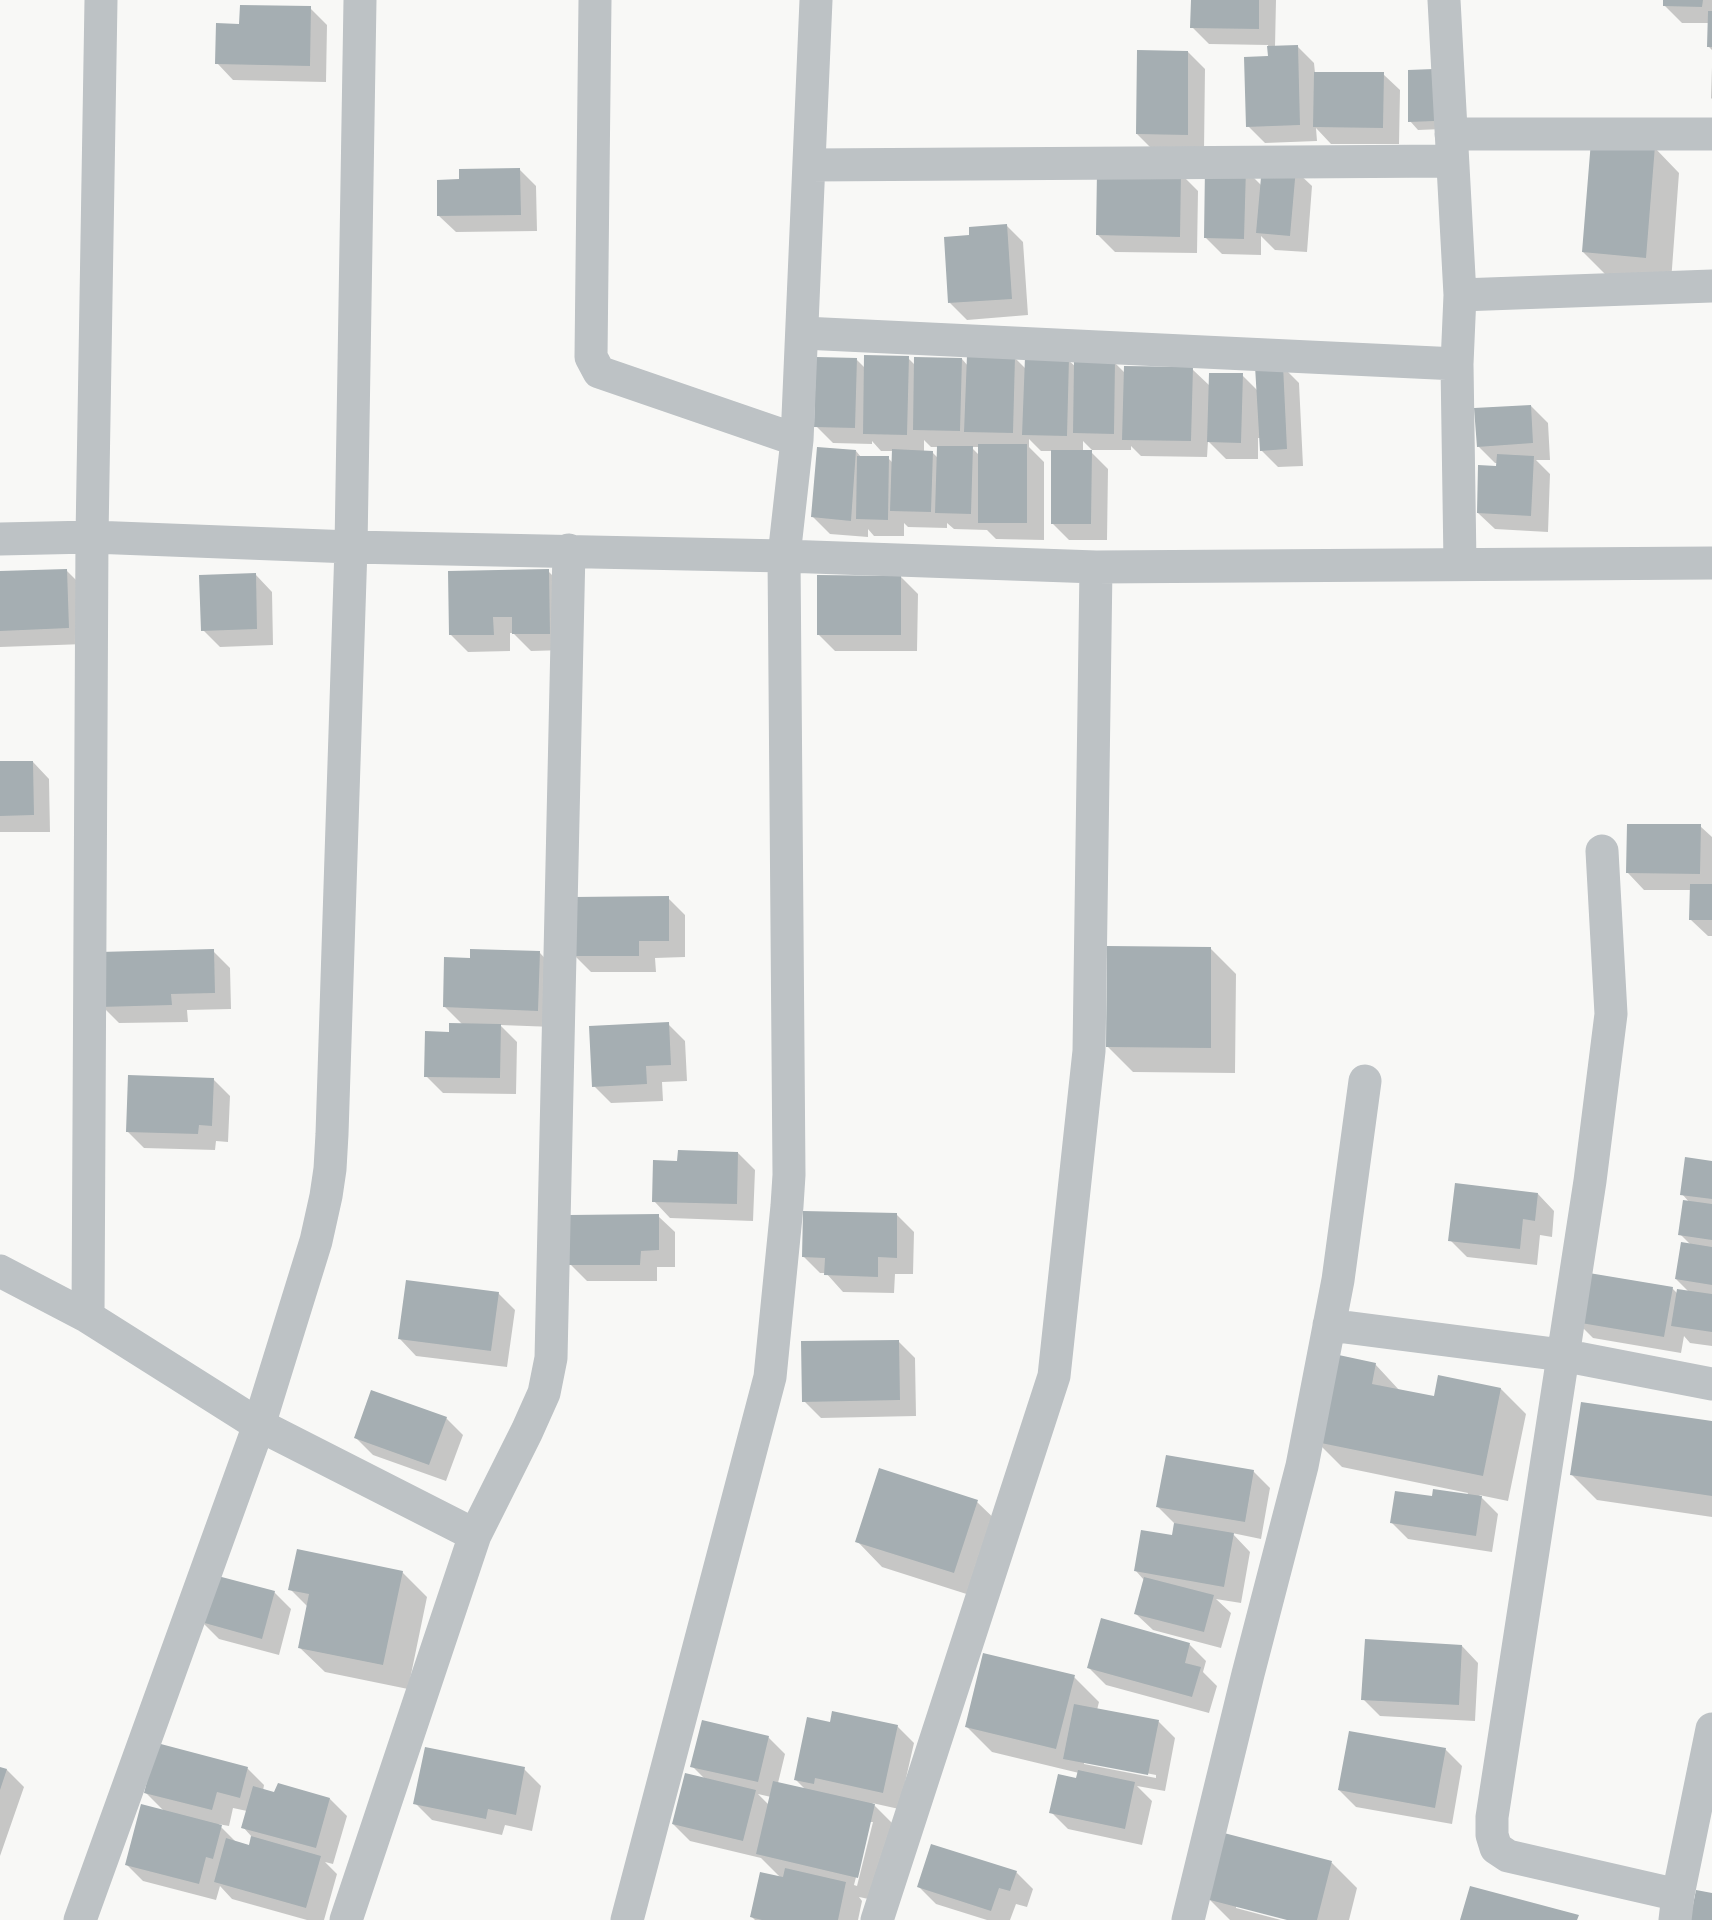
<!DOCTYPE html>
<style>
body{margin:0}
canvas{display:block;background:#f8f8f6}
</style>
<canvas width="1712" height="1920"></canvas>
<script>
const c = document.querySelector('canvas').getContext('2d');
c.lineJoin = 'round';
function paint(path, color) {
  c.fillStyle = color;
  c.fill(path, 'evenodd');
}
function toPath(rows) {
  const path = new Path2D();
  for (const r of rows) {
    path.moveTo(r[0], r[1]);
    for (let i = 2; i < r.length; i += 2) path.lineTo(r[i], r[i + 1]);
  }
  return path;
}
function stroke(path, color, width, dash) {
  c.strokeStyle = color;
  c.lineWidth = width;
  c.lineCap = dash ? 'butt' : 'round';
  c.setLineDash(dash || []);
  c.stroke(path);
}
paint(toPath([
 [1192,0,1276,0,1275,47,1297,46,1314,63,1315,73,1383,74,1400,90,1399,144,1331,144,1316,128,1317,141,1265,143,1248,126,1269,58,1268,45,1209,44,1192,27],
 [1665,0,1712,0,1712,50,1709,47,1709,23,1682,23,1665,6],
 [310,8,327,25,326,82,233,80,217,63,240,25],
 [1188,52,1205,69,1204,151,1154,151,1137,134],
 [1712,67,1712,99,1711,98],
 [1409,71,1443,129,1418,130,1410,121],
 [1654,147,1679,173,1671,282,1608,277,1583,252],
 [519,169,536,186,537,231,456,232,439,216,461,181],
 [1246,170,1262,186,1295,170,1312,186,1307,252,1275,250,1261,236,1261,255,1222,254,1205,237],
 [1181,174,1198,191,1197,253,1115,252,1098,235],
 [1006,225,1023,242,1028,315,967,320,950,303,970,237],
 [908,358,915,365,962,359,968,366,1015,358,1026,369,1068,360,1076,367,1114,362,1125,373,1192,369,1210,386,1242,375,1258,391,1282,366,1299,383,1303,466,1278,467,1261,450,1261,438,1258,438,1258,459,1226,459,1208,441,1207,457,1141,456,1131,446,1131,450,1092,450,1083,441,1083,452,1091,452,1108,469,1107,540,1069,540,1052,523,1052,451,1041,451,1029,439,1029,447,1044,462,1044,540,996,539,987,530,954,529,947,523,947,528,908,527,904,523,904,536,874,536,868,529,868,537,830,534,813,517,856,451,861,457,888,458,893,463,893,451,881,451,872,441,872,444,833,443,816,426,857,360,865,368],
 [924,440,931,447,938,447,938,458,932,452,924,452],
 [971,447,979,447,979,455],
 [1531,406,1548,423,1550,460,1536,460,1550,474,1548,532,1495,529,1478,513,1498,467,1498,463,1495,463,1478,446],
 [66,570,83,587,85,644,0,647,0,573],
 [548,571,565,588,566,650,531,651,513,633,510,633,510,651,468,652,451,635],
 [256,575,272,592,273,645,220,647,203,630],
 [901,577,918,594,917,651,835,651,818,634],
 [33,762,49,779,50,832,0,832,0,763],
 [1700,826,1712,837,1712,936,1708,936,1691,920,1691,890,1644,890,1628,873],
 [668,898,685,915,685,957,655,958,656,972,591,972,574,955],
 [1211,949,1236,974,1235,1073,1133,1072,1108,1047],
 [213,951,230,968,231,1009,187,1010,188,1022,119,1023,102,1006],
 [540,953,556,970,554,1027,500,1025,517,1042,516,1094,443,1093,426,1076,450,1033,462,1024,444,1006,471,960],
 [668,1024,685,1041,687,1081,662,1082,663,1101,611,1103,594,1086],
 [213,1079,230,1096,228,1142,216,1141,215,1150,144,1148,127,1131],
 [738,1153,755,1170,753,1221,670,1218,654,1201,678,1163],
 [1712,1162,1712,1346,1690,1343,1684,1336,1681,1353,1593,1338,1576,1321,1672,1288,1678,1294,1690,1293,1676,1279,1691,1245,1680,1234,1690,1203,1682,1194],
 [1538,1194,1554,1211,1552,1237,1540,1235,1537,1265,1467,1257,1450,1240],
 [897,1215,914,1232,913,1274,895,1274,894,1293,843,1292,826,1273,820,1273,803,1256],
 [658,1216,675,1232,675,1267,657,1267,657,1281,587,1281,571,1265],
 [498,1293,515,1310,507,1367,416,1356,400,1339],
 [898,1341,915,1358,916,1416,821,1418,804,1401],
 [1375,1364,1400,1391,1435,1398,1501,1389,1526,1414,1508,1501,1479,1495,1498,1514,1492,1552,1408,1539,1392,1523,1433,1498,1467,1495,1468,1493,1342,1467,1317,1442],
 [446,1418,463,1435,446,1481,373,1455,356,1438],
 [1712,1423,1712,1517,1597,1500,1572,1475],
 [1253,1471,1270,1488,1261,1539,1232,1533,1250,1552,1241,1603,1216,1599,1231,1613,1221,1648,1153,1630,1136,1614,1144,1580,1136,1571,1173,1537,1175,1524,1158,1507],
 [977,1502,1003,1527,979,1598,882,1567,857,1541],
 [402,1572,427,1597,408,1689,325,1672,299,1647,308,1607,290,1589],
 [274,1592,291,1609,279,1655,219,1639,202,1622],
 [1189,1644,1206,1661,1203,1672,1217,1686,1209,1713,1106,1685,1089,1668],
 [1462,1646,1478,1663,1475,1721,1380,1716,1363,1699],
 [1074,1677,1099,1702,1097,1710,1158,1721,1175,1738,1165,1791,1137,1786,1152,1801,1142,1845,1068,1829,1051,1812,1078,1780,1079,1773,992,1752,966,1726],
 [1084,1761,1156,1775,1156,1778,1084,1764],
 [831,1724,897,1726,914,1743,899,1809,872,1803,900,1831,883,1902,859,1897,862,1901,858,1920,755,1920,752,1917,781,1878,761,1858,690,1841,673,1824,705,1779,692,1766,768,1737,785,1754,778,1783,806,1790,795,1779],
 [758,1794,771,1797,769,1805],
 [870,1822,873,1822,857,1886,854,1885],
 [1445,1749,1462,1766,1452,1824,1356,1807,1339,1790],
 [0,1768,7,1770,24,1787,0,1856],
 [247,1768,264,1785,263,1791,275,1794,278,1785,330,1799,347,1816,333,1864,325,1862,337,1874,324,1920,307,1920,232,1899,220,1886,216,1900,143,1881,126,1864,165,1812,146,1793],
 [233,1808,247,1811,243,1827,252,1837,250,1847,237,1843,218,1824,229,1826],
 [524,1769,541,1786,532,1831,505,1825,502,1835,432,1820,415,1803],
 [1225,1835,1332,1863,1357,1888,1349,1920,1293,1920,1236,1905,1236,1908,1281,1920,1230,1920,1208,1898],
 [1016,1872,1033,1889,1027,1907,1016,1904,1010,1920,987,1920,936,1904,919,1887]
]), '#0003');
paint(toPath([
 [1191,0,1259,0,1259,29,1190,28],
 [1663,0,1703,0,1702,7,1663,6],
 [240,5,311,6,310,66,215,64,216,23,239,24],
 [1708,11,1712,11,1712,47,1707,47],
 [1298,45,1300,125,1246,127,1244,57,1268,56,1267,46],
 [1137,50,1188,51,1188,135,1136,134],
 [1434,69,1435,121,1408,122,1408,70],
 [1314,72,1384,72,1383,128,1313,127],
 [1591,141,1655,146,1646,258,1582,252],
 [1262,166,1296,168,1290,236,1256,233],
 [1205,167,1246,168,1244,239,1204,238],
 [520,168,521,215,437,216,437,180,459,179,459,169],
 [1097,171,1181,173,1180,237,1096,235],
 [1007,224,1012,299,948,303,944,237,969,235,969,227],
 [864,355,909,356,907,435,863,434],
 [967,355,1015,357,1013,433,964,432],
 [816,357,857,358,855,428,814,427],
 [914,357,962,358,960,431,913,430],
 [1025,357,1069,358,1067,436,1022,435],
 [1074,361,1115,361,1114,434,1073,433],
 [1283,365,1287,449,1260,451,1255,366],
 [1124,366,1193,367,1191,441,1122,440],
 [1209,373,1243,373,1241,443,1207,442],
 [1531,405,1533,443,1477,447,1474,408],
 [978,444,1027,444,1027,523,978,523],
 [937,446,973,446,971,514,935,513],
 [817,447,856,450,851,521,811,517],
 [892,449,933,451,931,512,890,511],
 [1051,450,1092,450,1091,524,1051,524],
 [1497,454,1534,456,1531,516,1477,513,1478,465,1496,466],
 [857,456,889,456,888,520,856,519],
 [67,569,69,628,0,631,0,571],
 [549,569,550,634,512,634,512,617,493,617,494,635,449,635,448,571],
 [256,573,257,629,201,631,199,575],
 [817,575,901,576,901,635,817,635],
 [0,761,33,761,34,815,0,816],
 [1627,824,1701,824,1700,874,1626,873],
 [1690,884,1712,884,1712,920,1689,920],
 [669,896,669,941,639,941,639,956,573,956,573,897],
 [1107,946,1211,947,1211,1048,1106,1047],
 [214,949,215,993,171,994,172,1005,100,1007,99,952],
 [470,949,540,951,538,1011,443,1007,444,957,470,958],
 [669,1022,671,1065,646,1066,647,1084,592,1087,589,1026],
 [449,1023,501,1024,500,1078,424,1077,425,1031,449,1032],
 [128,1075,214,1078,212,1126,199,1125,198,1134,126,1132],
 [678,1150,738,1152,737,1204,652,1202,653,1160,677,1161],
 [1685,1157,1712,1161,1712,1199,1680,1195],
 [1455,1183,1538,1193,1535,1221,1523,1219,1520,1249,1448,1241],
 [1683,1200,1712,1204,1712,1240,1678,1235],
 [803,1211,897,1213,897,1258,878,1257,878,1277,824,1275,825,1258,802,1257],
 [659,1214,659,1250,641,1251,640,1265,569,1265,569,1215],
 [1681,1242,1712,1247,1712,1285,1675,1279],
 [1583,1272,1673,1287,1664,1337,1575,1322],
 [406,1280,499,1292,491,1351,398,1339],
 [1677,1289,1712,1294,1712,1332,1671,1326],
 [899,1340,900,1400,802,1402,801,1341],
 [1334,1354,1376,1363,1372,1384,1434,1396,1438,1375,1501,1388,1483,1476,1316,1442],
 [371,1390,447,1417,429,1465,354,1438],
 [1581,1402,1712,1421,1712,1496,1570,1475],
 [1166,1455,1254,1470,1245,1522,1156,1507],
 [879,1468,978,1500,954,1573,855,1542],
 [1433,1489,1482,1496,1476,1536,1390,1523,1395,1491,1432,1496],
 [1174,1523,1234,1533,1224,1587,1134,1571,1141,1530,1172,1535],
 [297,1549,403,1571,383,1665,298,1648,309,1594,288,1590],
 [214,1575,275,1591,262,1639,201,1622],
 [1144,1577,1214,1595,1204,1632,1134,1614],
 [1101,1618,1190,1643,1185,1663,1201,1667,1192,1697,1087,1668],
 [1365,1639,1462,1645,1459,1705,1361,1700],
 [983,1653,1075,1675,1056,1749,965,1727],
 [1074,1704,1159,1720,1148,1775,1063,1759],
 [832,1711,898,1725,883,1793,815,1778,814,1784,794,1780,807,1717,830,1722],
 [702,1720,769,1736,758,1782,690,1767],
 [1349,1731,1446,1748,1435,1808,1338,1790],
 [157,1743,248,1767,240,1798,217,1792,212,1810,144,1793],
 [425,1747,525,1767,516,1815,488,1809,486,1819,413,1804],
 [0,1767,7,1769,0,1790],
 [1078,1770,1135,1782,1125,1829,1049,1813,1058,1774,1076,1778],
 [685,1773,756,1790,743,1841,672,1824],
 [773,1781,875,1804,858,1878,756,1854],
 [278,1783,330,1798,316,1848,241,1828,253,1786,274,1792],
 [141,1804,222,1825,213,1859,206,1857,199,1884,125,1865],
 [1224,1833,1332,1861,1317,1920,1287,1920,1206,1899],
 [251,1836,321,1856,306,1908,214,1882,226,1838,249,1845],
 [931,1844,1017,1871,1010,1891,999,1888,991,1911,917,1887],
 [785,1868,846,1882,838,1920,762,1920,750,1917,760,1872,783,1877],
 [1470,1886,1579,1915,1577,1920,1460,1920],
 [1696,1890,1712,1893,1712,1920,1690,1920]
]), '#a5aeb2');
stroke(toPath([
 [595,0,591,357,599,372,797,440],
 [1444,0,1460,295,1457,364,1460,564],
 [1451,134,1712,134],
 [810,165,1452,161],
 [1460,295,1712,286],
 [803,333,1457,364],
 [0,539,92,537,351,547,784,556,1096,567,1712,563],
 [1602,851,1611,1014,1590,1181,1492,1817,1492,1835,1496,1848,1508,1856,1678,1895],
 [0,1271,88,1317,259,1425,475,1535],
 [88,1317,92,537,101,0],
 [1329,1325,1562,1355,1712,1384],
 [80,1920,259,1425,316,1241,326,1196,330,1169,332,1134,351,547,360,0],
 [346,1920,475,1535,527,1431,544,1393,551,1358,569,550],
 [627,1920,770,1377,787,1206,789,1175,784,556,797,440,816,0],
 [877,1920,1054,1376,1089,1051,1096,567],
 [1188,1920,1248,1674,1302,1466,1338,1280,1365,1081],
 [1675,1920,1678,1895,1712,1729]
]), '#bdc2c5', 33);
</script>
